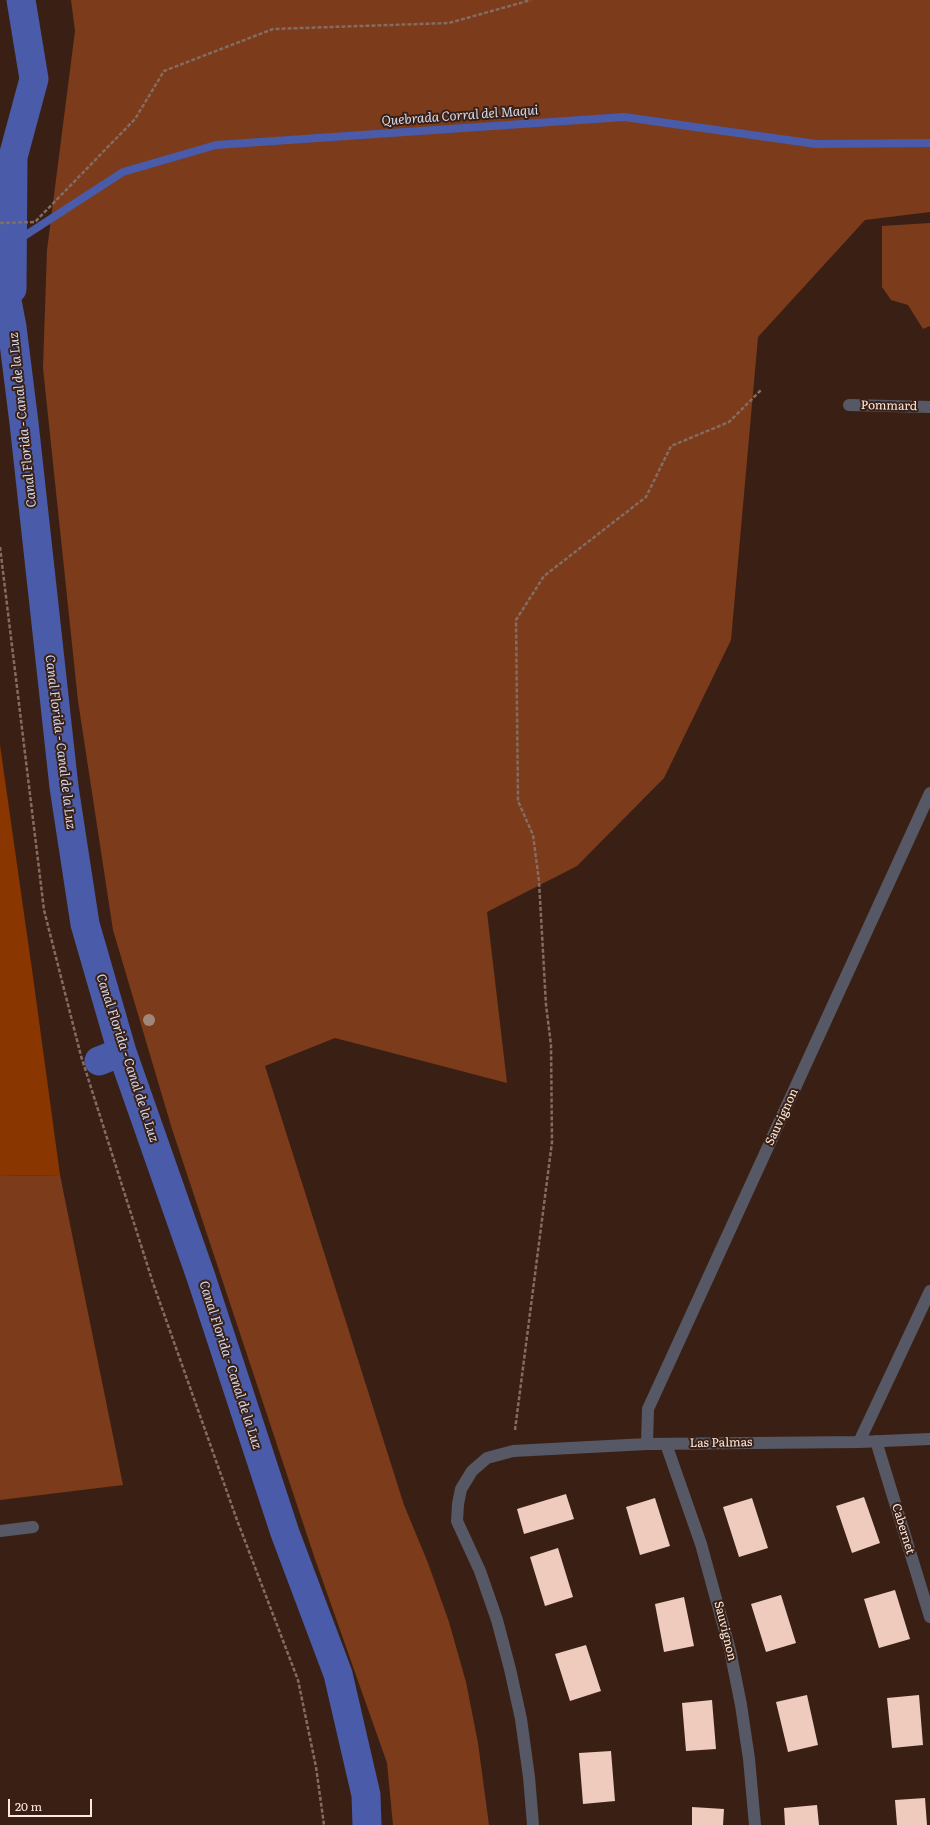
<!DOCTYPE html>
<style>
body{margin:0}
#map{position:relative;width:930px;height:1825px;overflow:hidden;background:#3a2014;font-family:Literata,serif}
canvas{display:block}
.scale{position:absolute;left:8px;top:1799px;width:84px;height:18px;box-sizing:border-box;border:2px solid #fceae2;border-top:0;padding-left:5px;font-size:12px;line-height:14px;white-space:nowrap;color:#fceae2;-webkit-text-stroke:3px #3a2014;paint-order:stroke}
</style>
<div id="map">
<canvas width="930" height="1825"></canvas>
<div class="scale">20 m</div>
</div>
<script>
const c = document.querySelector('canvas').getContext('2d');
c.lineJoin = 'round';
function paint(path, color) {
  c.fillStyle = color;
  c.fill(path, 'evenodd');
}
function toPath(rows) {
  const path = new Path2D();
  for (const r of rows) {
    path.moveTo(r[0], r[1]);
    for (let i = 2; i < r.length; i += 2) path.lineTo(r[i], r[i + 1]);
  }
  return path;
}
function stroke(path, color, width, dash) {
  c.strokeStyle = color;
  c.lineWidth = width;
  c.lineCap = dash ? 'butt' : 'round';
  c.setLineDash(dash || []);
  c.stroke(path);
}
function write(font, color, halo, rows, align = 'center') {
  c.font = font + ' Literata,serif';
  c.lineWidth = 4;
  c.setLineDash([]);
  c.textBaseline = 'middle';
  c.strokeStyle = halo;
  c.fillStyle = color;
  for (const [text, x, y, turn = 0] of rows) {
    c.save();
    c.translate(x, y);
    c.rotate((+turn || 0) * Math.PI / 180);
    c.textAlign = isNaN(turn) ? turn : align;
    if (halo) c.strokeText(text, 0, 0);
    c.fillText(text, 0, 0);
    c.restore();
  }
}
paint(toPath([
 [71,0,930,0,930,212,865,220,758,337,731,640,664,778,577,866,487,912,507,1083,335,1038,265,1066,404,1505,428,1563,449,1622,466,1682,478,1743,489,1825,393,1825,387,1763,315,1559,172,1129,113,930,78,701,43,368,47,250,75,31],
 [930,223,930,326,923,329,908,305,891,300,882,287,882,226],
 [60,1175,123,1485,0,1500,0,1176]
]), '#7c3b1a');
paint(toPath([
 [0,745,34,984,60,1175,0,1176]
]), '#893600');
stroke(toPath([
 [15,242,123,172,216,145,624,117,816,144,930,143]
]), '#495ba9', 8);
stroke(toPath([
 [0,264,12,327,24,423,64,787,85,924,122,1052,201,1277,285,1533,338,1674,366,1795,367,1825],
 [12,289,13,157,34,79,21,0],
 [99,1061,122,1052]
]), '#495ba9', 29);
paint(toPath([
 [566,1494,574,1519,524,1534,517,1509],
 [864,1497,880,1543,852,1553,836,1506],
 [655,1498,670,1546,640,1555,626,1507],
 [752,1498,768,1548,739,1557,723,1507],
 [558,1548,573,1597,545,1606,530,1557],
 [895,1590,910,1639,879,1648,864,1599],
 [781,1595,796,1643,766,1652,751,1604],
 [684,1597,694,1646,664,1652,655,1604],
 [586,1645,601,1691,570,1701,555,1654],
 [807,1695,818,1745,788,1752,776,1702],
 [919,1695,923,1745,892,1748,887,1698],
 [712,1700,716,1749,686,1751,682,1703],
 [611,1751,615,1801,583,1804,579,1753],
 [925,1798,927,1825,897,1825,895,1800],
 [817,1805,819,1825,785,1825,784,1808],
 [692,1807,724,1809,723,1825,692,1825]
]), '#eecbbc');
stroke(toPath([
 [0,223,35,222,135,119,164,71,273,29,449,23,531,0],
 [0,547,44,910,81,1056,153,1283,237,1520,298,1680,316,1767,324,1825],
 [515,1430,552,1142,551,1045,546,1005,539,881,533,835,518,801,516,620,544,576,646,497,671,446,729,422,762,389]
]), '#836c62', 2.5, [4, 2]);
stroke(toPath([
 [849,405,930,407],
 [876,1441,930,1617],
 [859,1442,930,1291],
 [647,1444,648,1409,930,793],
 [666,1444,701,1544,730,1650,741,1705,749,1759,755,1825],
 [0,1531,33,1527],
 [533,1825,529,1777,521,1719,510,1669,497,1620,480,1571,457,1521,458,1504,461,1489,472,1471,487,1458,513,1451,647,1444,859,1442,930,1439]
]), '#565965', 12);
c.fillStyle = '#a0877c';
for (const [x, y] of [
 [149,1020]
]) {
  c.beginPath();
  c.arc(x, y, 6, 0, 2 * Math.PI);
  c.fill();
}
write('12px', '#fceae2', '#3a2014', [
 ["Pommard",889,406,1],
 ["Sauvignon",782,1117,-65],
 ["Las Palmas",721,1443,-1],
 ["Cabernet",903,1529,73],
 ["Sauvignon",725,1631,76]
]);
write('italic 13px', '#d3dbf1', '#3a2014', [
 ["Quebrada Corral del Maqui",460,116,-4],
 ["Canal Florida - Canal de la Luz",23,420,-96],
 ["Canal Florida - Canal de la Luz",60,742,83],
 ["Canal Florida - Canal de la Luz",127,1058,72],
 ["Canal Florida - Canal de la Luz",230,1365,72]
]);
</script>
